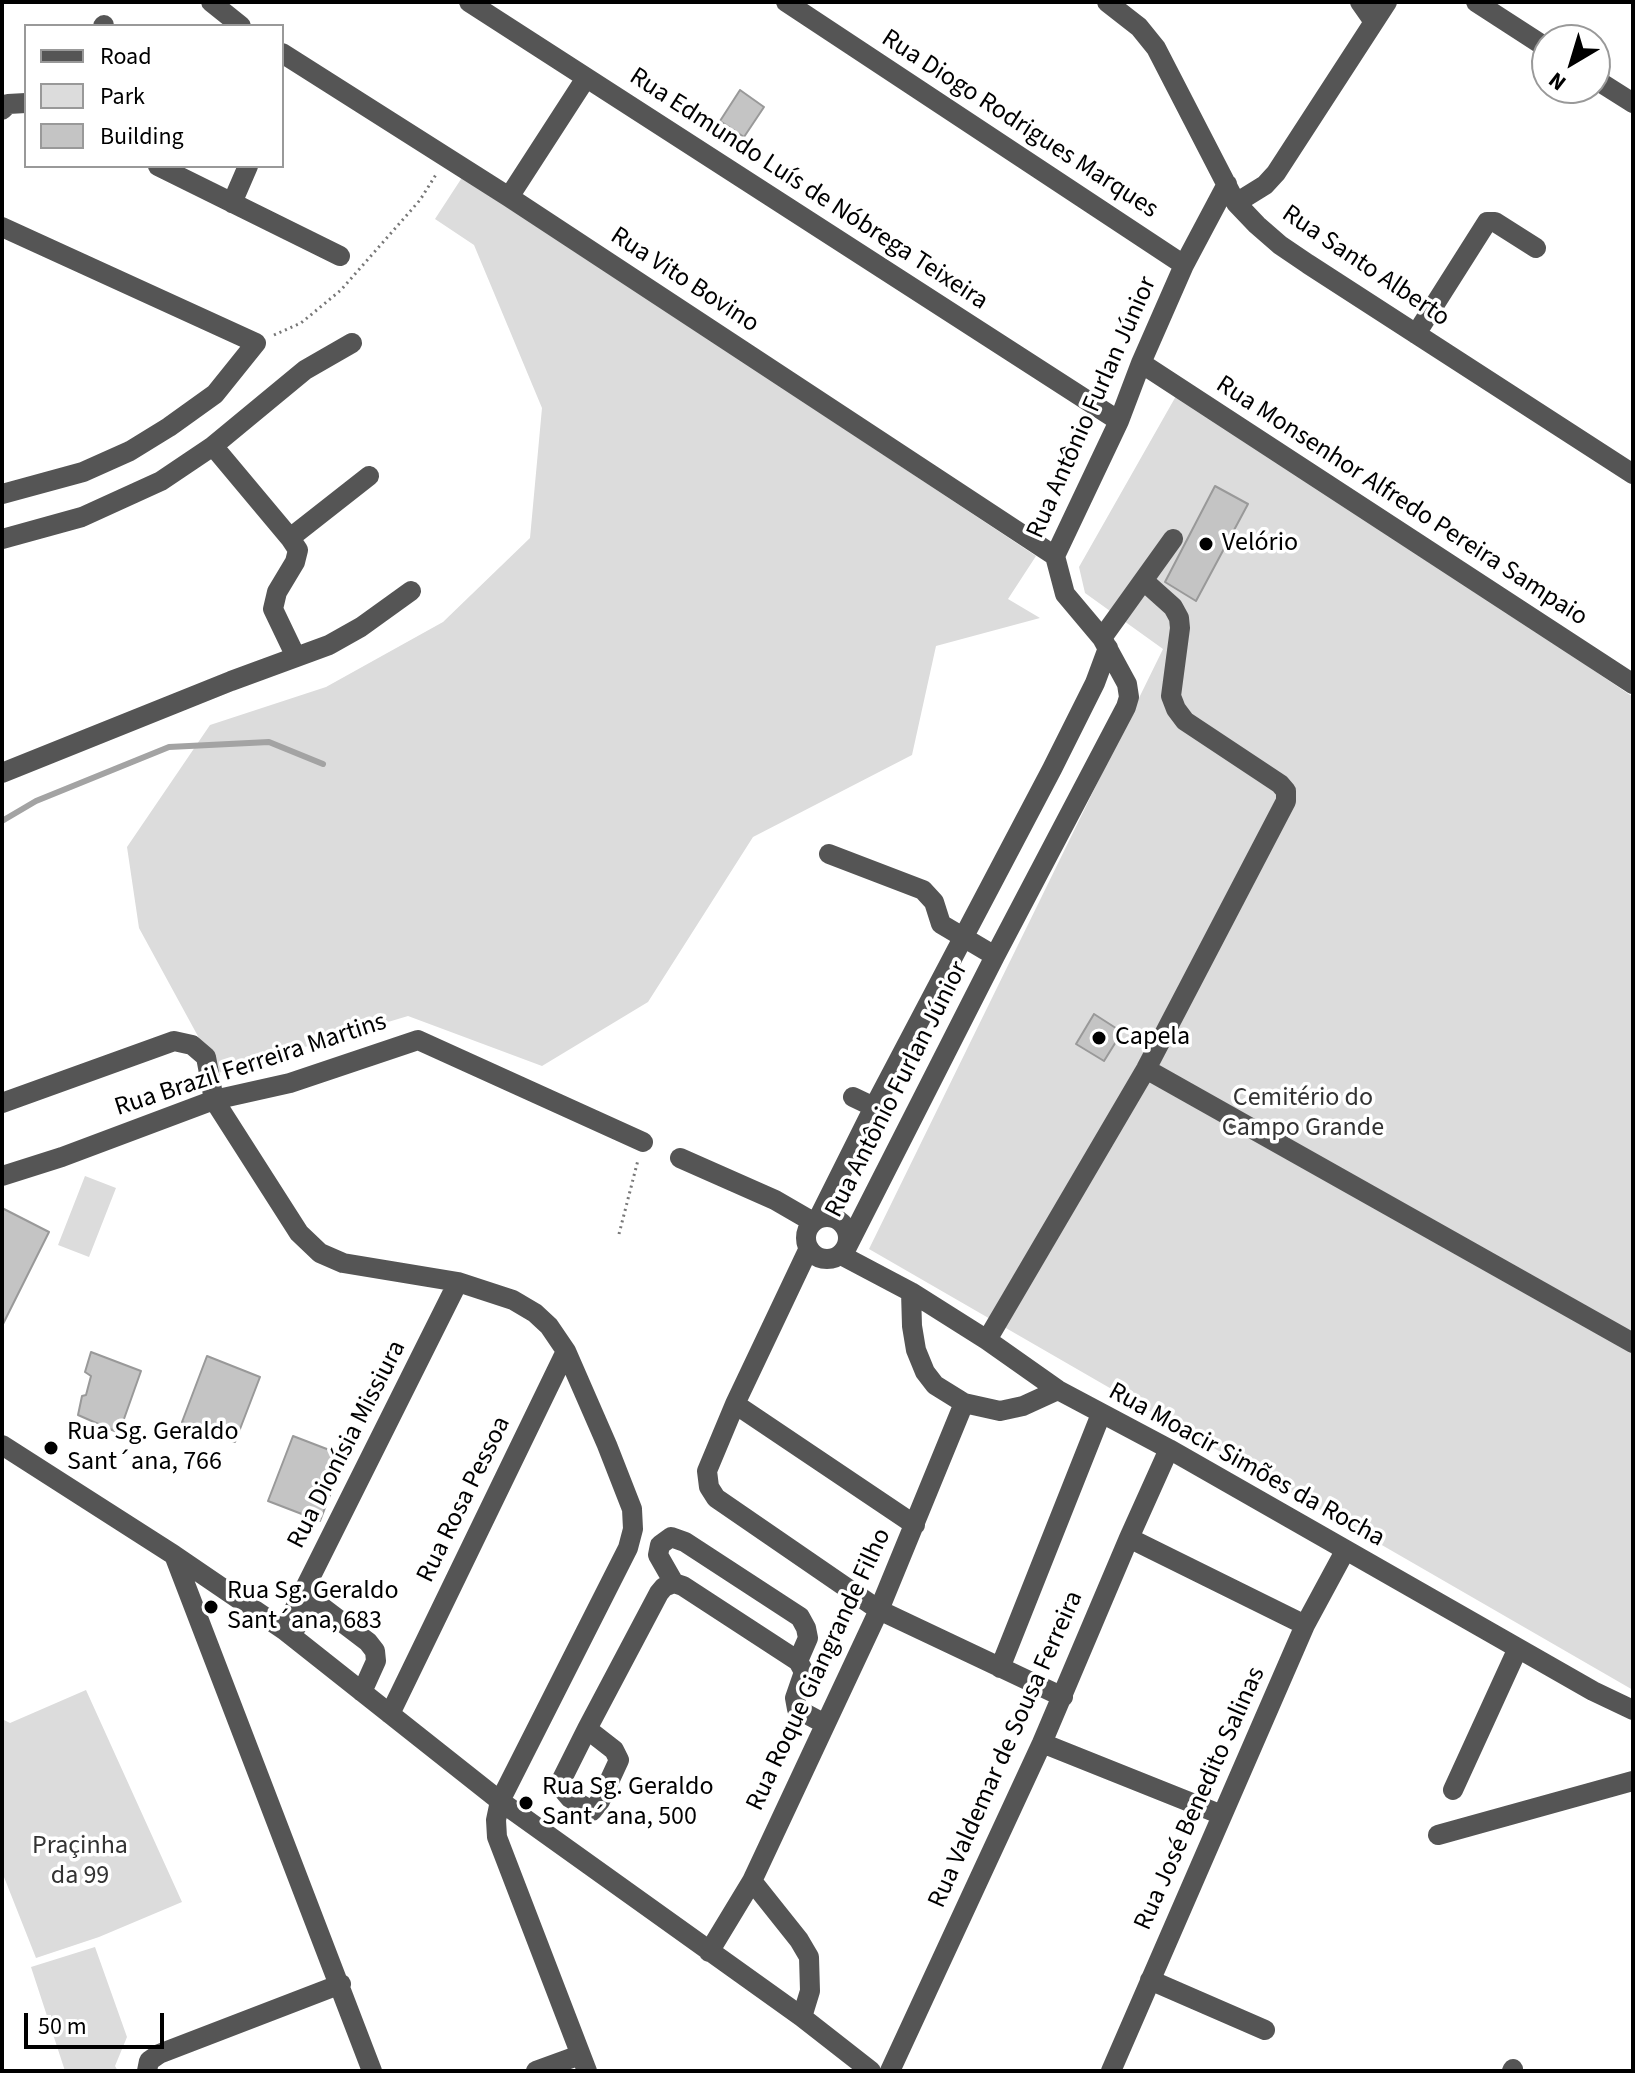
<!DOCTYPE html>
<meta charset="utf-8">
<style>
body{margin:0}
#map{position:relative;width:1635px;height:2073px;overflow:hidden;background:#fff;font-family:"Source Sans 3",sans-serif}
canvas{display:block}
.frame{position:absolute;inset:0;border:4px solid #000;pointer-events:none}
.legend{position:absolute;left:24px;top:24px;width:260px;height:144px;box-sizing:border-box;background:#fff;border:2px solid #999;margin:0;padding:10px 14px;list-style:none;font-size:24px;color:#000}
.legend li{display:flex;align-items:center;gap:16px;height:40px}
.legend b{width:40px;border:2px solid #999}
.north{position:absolute;left:1531px;top:24px;width:80px;height:80px;box-sizing:border-box;background:#fff;border:2px solid #999;border-radius:50%;rotate:218deg;font-size:22px;font-weight:700;line-height:32px;text-align:center;color:#000}
.north::after{content:'';display:block;margin:auto;width:28px;height:36px;background:#000;clip-path:polygon(50% 0,100% 100%,50% 72%,0 100%)}
.scale{position:absolute;left:24px;top:2013px;width:140px;height:36px;box-sizing:border-box;border:4px solid #000;border-top:0;padding-left:10px;font-size:24px;line-height:28px;white-space:nowrap;color:#000;-webkit-text-stroke:6px #fff;paint-order:stroke}
</style>
<div id="map">
<canvas width="1635" height="2073"></canvas>
<div class="frame"></div>
<ul class="legend">
<li><b style="height:10px;background:#555"></b>Road</li>
<li><b style="height:22px;background:#dcdcdc"></b>Park</li>
<li><b style="height:22px;background:#c4c4c4"></b>Building</li>
</ul>
<div class="north">N</div>
<div class="scale">50 m</div>
</div>
<script>
const c = document.querySelector('canvas').getContext('2d');
c.lineJoin = 'round';
function paint(path, color) {
  c.fillStyle = color;
  c.fill(path, 'evenodd');
}
function toPath(rows) {
  const path = new Path2D();
  for (const r of rows) {
    if (r.length === 3) {
      path.moveTo(r[0] + r[2], r[1]);
      path.arc(r[0], r[1], r[2], 0, 2 * Math.PI);
      continue;
    }
    path.moveTo(r[0], r[1]);
    for (let i = 2; i < r.length; i += 2) path.lineTo(r[i], r[i + 1]);
  }
  return path;
}
function stroke(path, color, width, dash) {
  c.strokeStyle = color;
  c.lineWidth = width;
  c.lineCap = dash ? 'butt' : 'round';
  c.setLineDash(dash || []);
  c.stroke(path);
}
function write(font, color, halo, rows, align = 'center') {
  c.font = font + ' "Source Sans 3",sans-serif';
  c.lineWidth = 7;
  c.setLineDash([]);
  c.textBaseline = 'middle';
  c.strokeStyle = halo;
  c.fillStyle = color;
  for (const [text, x, y, turn = 0] of rows) {
    c.save();
    c.translate(x, y);
    c.rotate((+turn || 0) * Math.PI / 180);
    c.textAlign = isNaN(turn) ? turn : align;
    if (halo) c.strokeText(text, 0, 0);
    c.fillText(text, 0, 0);
    c.restore();
  }
}
paint(toPath([
 [463,176,1036,556,1008,599,1040,618,936,646,912,755,753,837,648,1002,542,1066,408,1016,218,1073,139,928,127,847,210,725,326,687,443,622,530,538,542,408,474,245,435,219],
 [1180,389,1633,697,1633,1690,869,1249,1163,649,1085,593,1079,567],
 [85,1176,116,1188,89,1257,58,1245],
 [86,1690,182,1902,99,1937,36,1958,2,1872,2,1719,10,1723],
 [95,1947,127,2037,115,2066,118,2071,65,2071,31,1967]
]), '#dcdcdc');
stroke(toPath([
 [2,821,36,801,169,747,269,742,323,764]
]), '#a3a3a3', 6);
const building = toPath([
 [740,90,764,107,744,137,720,121,740,90],
 [1215,486,1248,504,1196,601,1165,582,1215,486],
 [1094,1014,1122,1032,1104,1061,1076,1044,1094,1014],
 [2,1208,49,1232,2,1326,2,1208],
 [91,1352,141,1371,119,1433,78,1415,82,1396,86,1395,91,1376,85,1372,91,1352],
 [207,1356,260,1377,235,1442,182,1422,207,1356],
 [293,1436,345,1456,320,1521,268,1501,293,1436]
]);
paint(building, '#c4c4c4');
stroke(building, '#999', 2);
stroke(toPath([
 [274,335,301,323,341,290,420,200,437,173],
 [619,1234,638,1160]
]), '#777', 3, [2, 4]);
stroke(toPath([
 [211,2,241,26],
 [469,2,1119,421],
 [786,2,1184,265],
 [1107,2,1139,27,1156,48,1236,203,1257,225,1280,245,1308,264,1633,474],
 [1360,2,1374,22],
 [1476,2,1547,48],
 [103,26,104,25],
 [282,53,509,197,1055,556],
 [1595,79,1633,103],
 [2,110,8,104,26,103],
 [158,166,340,256],
 [509,197,586,78],
 [232,203,248,166],
 [1236,203,1265,185,1276,173,1387,2],
 [2,227,256,343,215,394,169,427,130,451,83,472,2,494],
 [1416,334,1487,222,1495,222,1536,248],
 [1141,363,1633,684],
 [213,446,290,538,298,550,295,562,277,592,273,609,296,657],
 [290,538,369,476],
 [2,539,82,517,161,481,213,446,305,370,352,343],
 [1102,638,1173,539],
 [2,773,231,681,329,645,361,627,411,591],
 [829,854,923,890,934,902,941,924,995,956],
 [1146,1069,1633,1343],
 [853,1097,874,1107],
 [2,1103,174,1041,192,1045,206,1057,214,1100,299,1233,320,1253,343,1263,458,1282,513,1300,535,1313,549,1326,566,1351,607,1445,632,1509,633,1529,628,1548,500,1801,496,1820,497,1837,587,2071],
 [680,1158,775,1200,813,1222],
 [2,1176,62,1157,214,1100,290,1083,418,1040,643,1142],
 [827,1238,21],
 [818,1219,874,1107,1052,769,1095,683,1108,648],
 [847,1247,995,956,1126,707,1129,697,1127,684,1102,638,1065,594,1055,556,1119,421,1141,363,1184,265,1227,184],
 [809,1248,735,1404,707,1471,709,1487,716,1498,879,1610,1063,1697],
 [841,1255,911,1292,987,1340,1058,1390,1169,1449,1593,1691,1633,1710],
 [911,1292,912,1326,916,1350,925,1372,935,1385,964,1403,1000,1411,1023,1406,1058,1390],
 [987,1340,1146,1069,1286,801,1286,791,1280,784,1185,721,1176,709,1171,696,1180,628,1179,618,1173,607,1144,581],
 [735,1404,915,1525],
 [2,1445,174,1555,284,1630,500,1801,802,2017,871,2071],
 [1129,1538,1305,1625],
 [174,1555,372,2071],
 [674,1583,658,1555,660,1545,671,1537,685,1542,800,1617,806,1628,808,1638,798,1661],
 [284,1630,458,1282],
 [294,1630,309,1609,315,1606,322,1607,368,1642,375,1651,376,1661,362,1692],
 [1000,1668,1101,1414],
 [390,1714,566,1351],
 [587,1729,614,1750,619,1760,600,1801,592,1811,570,1798,559,1785,587,1729,659,1593,664,1587,674,1583,683,1586,798,1661,804,1672,795,1698,797,1709,825,1724],
 [1042,1743,1222,1815],
 [1453,1790,1518,1648],
 [1438,1835,1633,1781],
 [752,1881,799,1940,809,1957,810,1991,802,2017],
 [709,1952,752,1881,879,1610,964,1403],
 [1150,1980,1265,2030],
 [147,2071,149,2061,159,2054,341,1984],
 [536,2071,580,2055],
 [890,2071,1042,1743,1129,1538,1169,1449],
 [1111,2071,1305,1625,1345,1551],
 [1512,2071,1513,2069]
]), '#555', 20);
for (const [x, y, r, color] of [
 [1206,544,8,"#000"],
 [1099,1038,8,"#000"],
 [51,1448,8,"#000"],
 [211,1607,8,"#000"],
 [526,1803,8,"#000"]
]) {
  const dot = new Path2D();
  dot.arc(x, y, r, 0, 2 * Math.PI);
  c.fillStyle = color;
  c.fill(dot);
  stroke(dot, '#fff', 3);
}
write('26px', '#000', '#fff', [
 ["Rua Diogo Rodrigues Marques",1019,125,33],
 ["Rua Edmundo Luís de Nóbrega Teixeira",808,190,33],
 ["Rua Santo Alberto",1365,267,34],
 ["Rua Vito Bovino",684,281,33],
 ["Rua Antônio Furlan Júnior",1093,408,-66],
 ["Rua Monsenhor Alfredo Pereira Sampaio",1401,502,33],
 ["Rua Brazil Ferreira Martins",251,1066,-18],
 ["Rua Antônio Furlan Júnior",898,1090,-63],
 ["Rua Dionísia Missiura",348,1445,-63],
 ["Rua Moacir Simões da Rocha",1246,1466,29],
 ["Rua Rosa Pessoa",465,1500,-64],
 ["Rua Roque Giangrande Filho",820,1670,-65],
 ["Rua Valdemar de Sousa Ferreira",1007,1750,-66],
 ["Rua José Benedito Salinas",1201,1799,-66]
]);
write('26px', '#000', '#fff', [
 ["Velório",1222,544],
 ["Capela",1115,1038],
 ["Rua Sg. Geraldo",67,1433],
 ["Sant´ana, 766",67,1463],
 ["Rua Sg. Geraldo",227,1592],
 ["Sant´ana, 683",227,1622],
 ["Rua Sg. Geraldo",542,1788],
 ["Sant´ana, 500",542,1818]
], 'left');
write('26px', '#333', '#fff', [
 ["Cemitério do",1303,1099],
 ["Campo Grande",1303,1129],
 ["Praçinha",80,1847],
 ["da 99",80,1877]
]);
</script>
